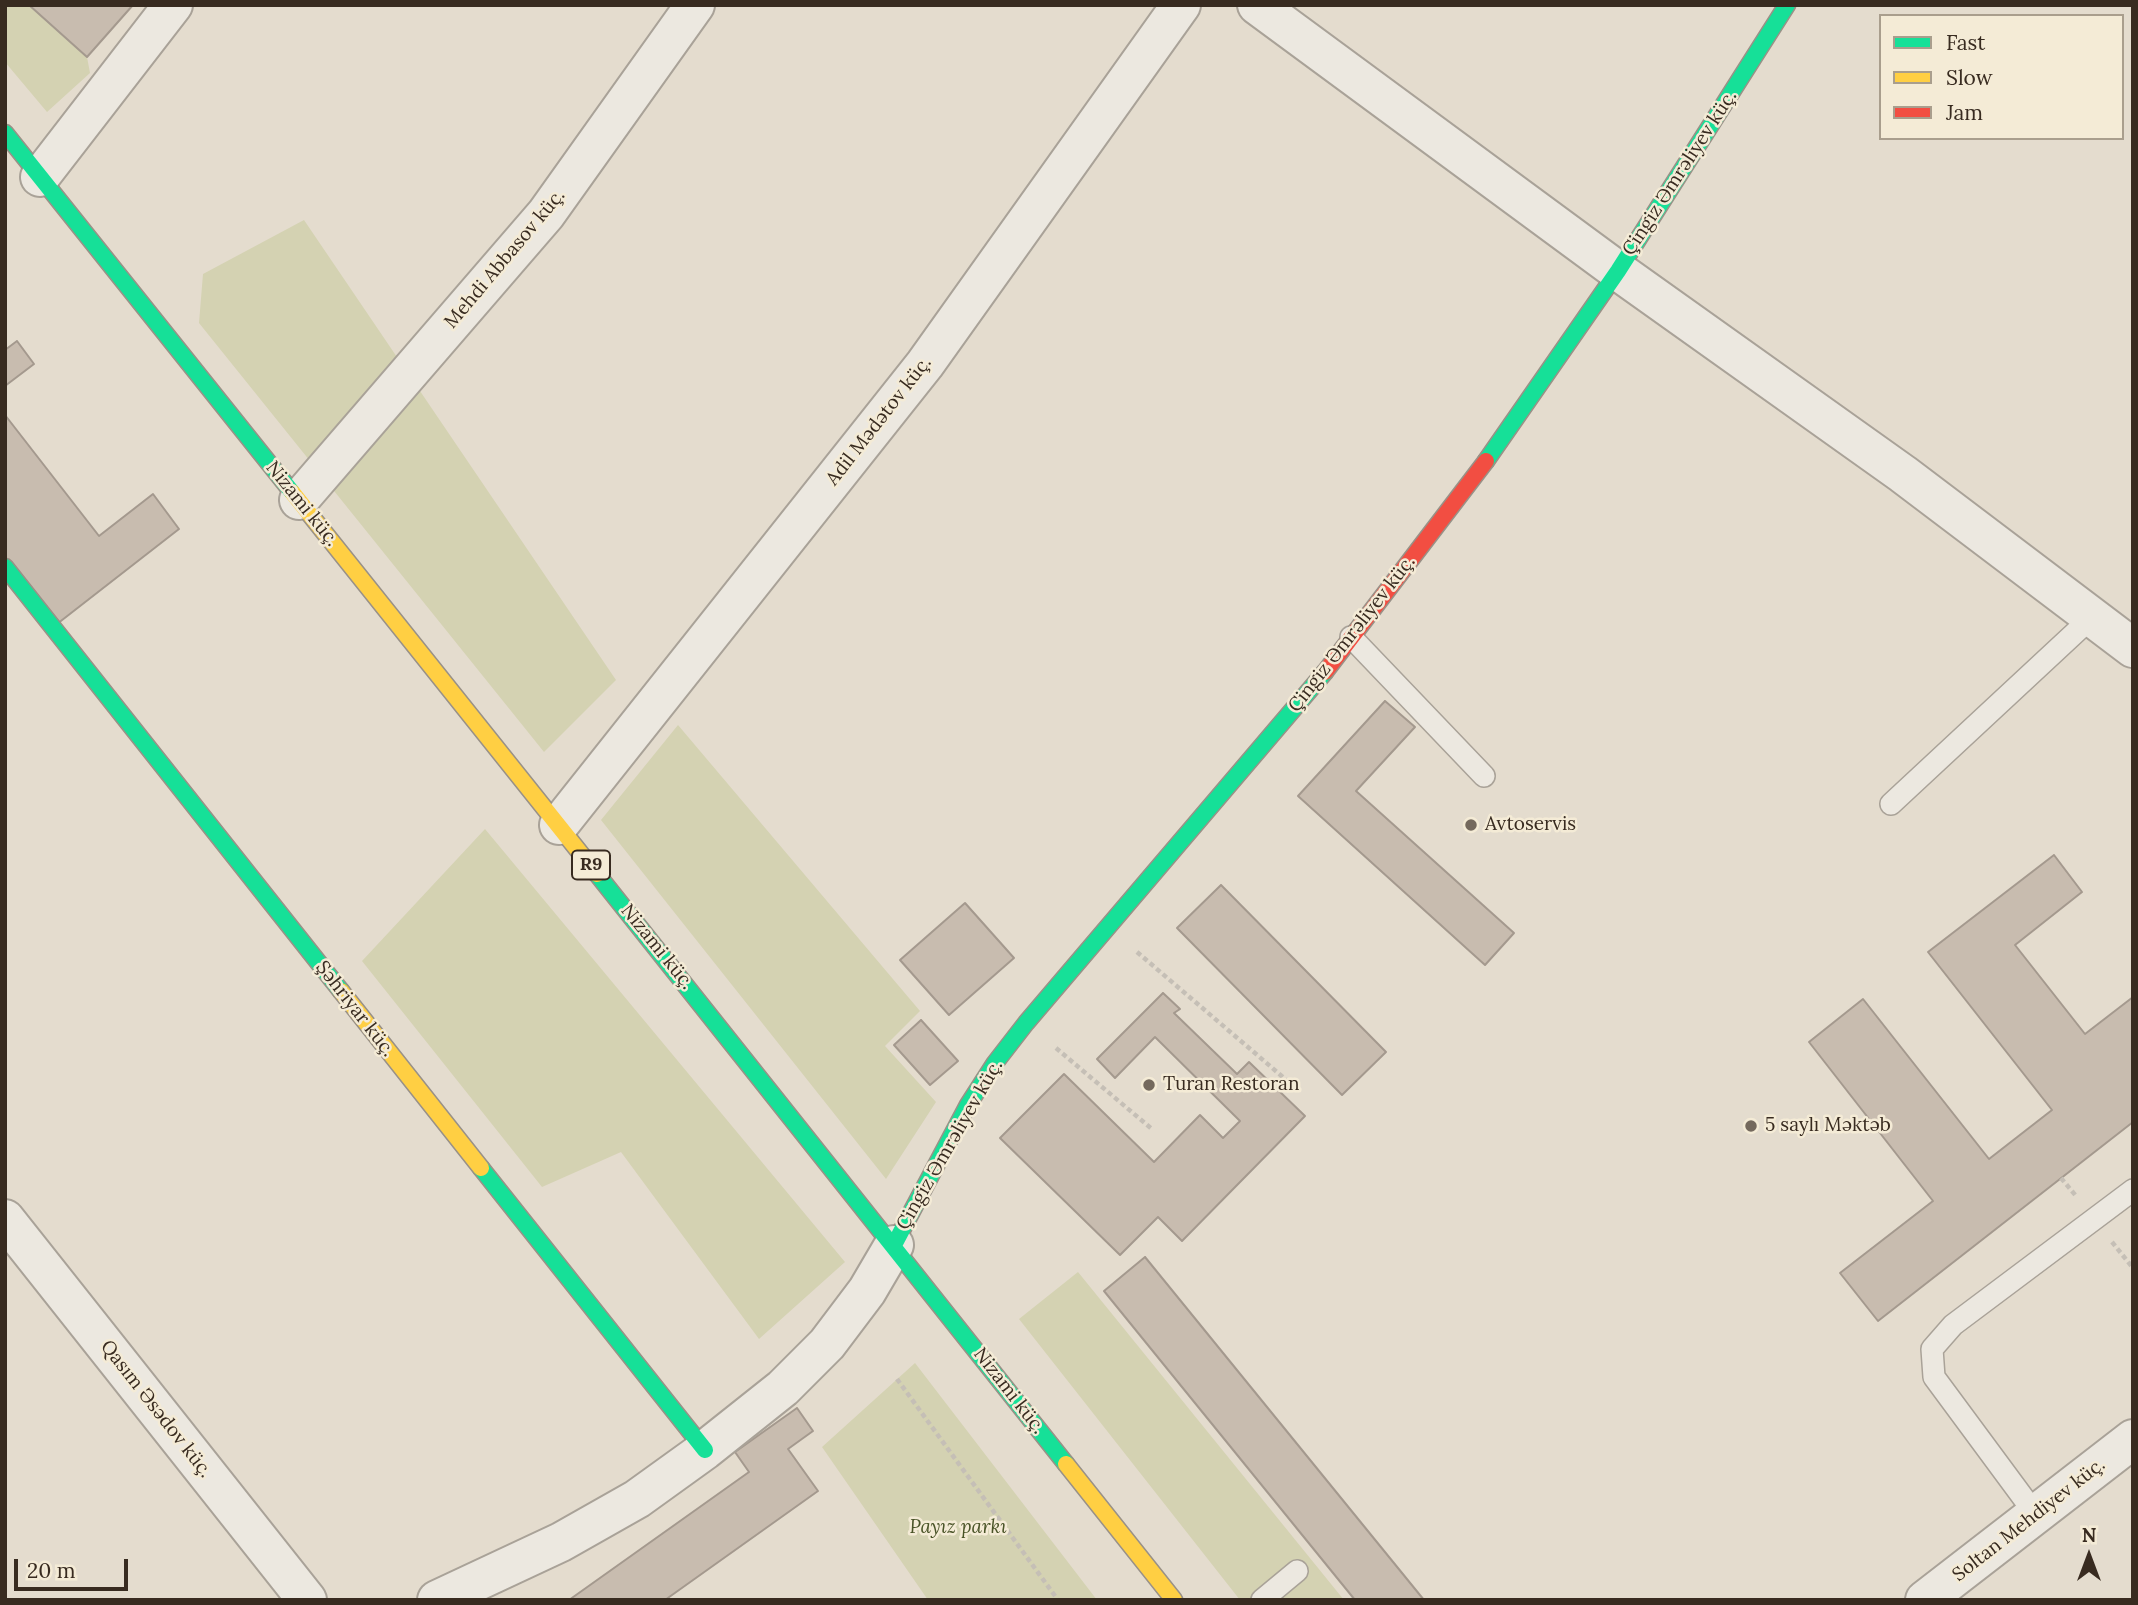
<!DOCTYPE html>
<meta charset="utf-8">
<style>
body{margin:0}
#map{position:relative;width:2138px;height:1605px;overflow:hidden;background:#e4dcce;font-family:Lora,serif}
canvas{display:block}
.frame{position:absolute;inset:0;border:7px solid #382b20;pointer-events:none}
.legend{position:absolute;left:1879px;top:14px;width:245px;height:126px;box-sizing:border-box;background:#f4ebd6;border:2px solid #a99e8d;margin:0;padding:9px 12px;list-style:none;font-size:21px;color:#382b20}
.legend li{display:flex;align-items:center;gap:14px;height:35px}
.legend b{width:35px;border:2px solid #a99e8d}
.north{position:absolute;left:2054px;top:1521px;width:70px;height:70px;-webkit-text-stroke:5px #f4ebd6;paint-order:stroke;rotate:0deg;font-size:19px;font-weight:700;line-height:28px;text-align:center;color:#382b20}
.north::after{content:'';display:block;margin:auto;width:24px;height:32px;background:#382b20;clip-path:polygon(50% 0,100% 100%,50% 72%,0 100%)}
.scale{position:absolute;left:14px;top:1559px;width:114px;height:32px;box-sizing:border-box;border:4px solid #382b20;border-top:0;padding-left:9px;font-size:21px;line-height:24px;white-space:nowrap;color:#382b20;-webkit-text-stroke:5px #f4ebd6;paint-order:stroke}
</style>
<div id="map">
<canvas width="2138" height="1605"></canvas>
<div class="frame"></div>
<ul class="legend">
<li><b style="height:9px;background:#16e098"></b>Fast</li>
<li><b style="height:9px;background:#ffcf43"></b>Slow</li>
<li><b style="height:9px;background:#f24e42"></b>Jam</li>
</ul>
<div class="north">N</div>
<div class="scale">20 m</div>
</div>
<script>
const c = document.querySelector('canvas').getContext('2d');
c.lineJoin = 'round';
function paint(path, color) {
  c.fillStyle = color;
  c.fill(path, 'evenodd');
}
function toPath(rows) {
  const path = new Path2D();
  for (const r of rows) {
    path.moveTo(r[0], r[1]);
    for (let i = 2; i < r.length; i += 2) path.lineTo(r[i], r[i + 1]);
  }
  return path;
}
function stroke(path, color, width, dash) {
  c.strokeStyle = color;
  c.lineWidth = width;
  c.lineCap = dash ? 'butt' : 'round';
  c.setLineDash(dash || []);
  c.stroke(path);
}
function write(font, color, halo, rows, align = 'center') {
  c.font = font + ' Lora,serif';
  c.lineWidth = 5;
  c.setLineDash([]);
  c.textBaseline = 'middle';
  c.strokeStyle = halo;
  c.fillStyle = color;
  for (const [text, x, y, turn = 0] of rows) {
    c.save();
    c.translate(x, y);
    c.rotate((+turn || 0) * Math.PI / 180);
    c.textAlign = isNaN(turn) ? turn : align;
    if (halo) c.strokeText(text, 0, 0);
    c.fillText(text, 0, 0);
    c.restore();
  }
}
paint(toPath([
 [5,5,29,5,87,57,90,73,47,112,5,62],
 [304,220,616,680,544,752,199,323,203,274],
 [678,725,920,1011,885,1046,936,1102,886,1179,601,820],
 [485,829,845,1262,759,1339,621,1152,542,1187,362,961],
 [1078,1272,1344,1600,1240,1600,1019,1319],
 [915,1363,1097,1600,928,1600,822,1447]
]), '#d4d2b2');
const building = toPath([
 [29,5,133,5,87,57,29,5],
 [17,341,34,364,5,386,5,350,17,341],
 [5,415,99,536,153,494,179,529,57,624,5,558,5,415],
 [1385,701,1415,727,1356,791,1514,933,1485,965,1298,796,1385,701],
 [2054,855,2082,892,2015,945,2085,1034,2133,997,2133,1122,1878,1321,1840,1273,1933,1201,1809,1042,1863,999,1989,1159,2052,1110,1928,952,2054,855],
 [1221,885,1386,1052,1342,1095,1177,928,1221,885],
 [965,903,1014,958,949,1015,900,960,965,903],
 [1163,993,1180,1009,1174,1013,1237,1074,1249,1062,1305,1116,1182,1241,1158,1217,1120,1255,1000,1138,1064,1074,1154,1162,1200,1115,1223,1138,1240,1121,1155,1037,1115,1078,1097,1059,1163,993],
 [921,1020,958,1061,930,1085,894,1045,921,1020],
 [1145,1257,1424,1600,1355,1600,1104,1291,1145,1257],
 [797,1408,813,1431,788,1449,818,1491,665,1600,569,1600,749,1472,735,1452,797,1408]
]);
paint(building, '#c8bcaf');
stroke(building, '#a4998e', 2);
const lane = toPath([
 [1351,637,1484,776],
 [1891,804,2091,618],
 [2036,1515,1934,1377,1932,1349,1953,1325,2133,1190],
 [1262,1600,1297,1571]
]);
const street = toPath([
 [1257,5,1618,271,1903,474,2133,648],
 [40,177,173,5],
 [299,500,546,214,695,5],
 [559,825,925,364,1181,5],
 [5,1219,307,1600],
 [437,1600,561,1542,637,1499,705,1450,783,1388,827,1344,867,1291,894,1245],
 [1925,1600,2133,1439]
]);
const fast = toPath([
 [5,133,292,492],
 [1486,461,1618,271,1787,5],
 [5,567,341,991],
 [597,874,1066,1464],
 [481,1168,705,1450],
 [894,1245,968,1105,995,1063,1026,1023,1325,672]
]);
const slow = toPath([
 [292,492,597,874],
 [341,991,481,1168],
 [1066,1464,1174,1600]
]);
const jam = toPath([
 [1325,672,1486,461]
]);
stroke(lane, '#a9a298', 24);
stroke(street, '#a9a298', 42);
stroke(fast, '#999187', 19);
stroke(slow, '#999187', 19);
stroke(jam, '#999187', 19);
stroke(toPath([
 [1137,952,1298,1090],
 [1056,1048,1153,1130],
 [2061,1178,2076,1196],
 [2112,1242,2133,1268],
 [897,1379,1058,1600]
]), '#c5bfb6', 4.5, [5, 3.5]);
stroke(lane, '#ece8e0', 21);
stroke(street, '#ece8e0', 38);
stroke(fast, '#16e098', 16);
stroke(slow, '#ffcf43', 16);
stroke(jam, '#f24e42', 16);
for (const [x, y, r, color] of [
 [1471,825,7,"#74695d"],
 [1149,1085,7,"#74695d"],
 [1751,1126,7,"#74695d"]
]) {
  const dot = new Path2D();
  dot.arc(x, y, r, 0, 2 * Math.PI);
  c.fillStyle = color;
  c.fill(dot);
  stroke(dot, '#f4ebd6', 2.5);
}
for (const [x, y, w] of [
 [591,865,38]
]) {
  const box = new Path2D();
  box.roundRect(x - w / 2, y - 14.5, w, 29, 5);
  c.fillStyle = '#f4ebd6';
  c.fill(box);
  stroke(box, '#382b20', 2);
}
write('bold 18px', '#382b20', null, [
 ["R9",591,865]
]);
write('19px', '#382b20', '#f4ebd6', [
 ["Çingiz Əmrəliyev küç.",1680,173,-57],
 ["Mehdi Abbasov küç.",505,259,-50],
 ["Adil Mədətov küç.",879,421,-52],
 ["Nizami küç.",302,504,51],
 ["Çingiz Əmrəliyev küç.",1352,634,-52],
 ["Nizami küç.",657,947,51],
 ["Şəhriyar küç.",355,1009,52],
 ["Çingiz Əmrəliyev küç.",950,1145,-60],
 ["Nizami küç.",1009,1391,52],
 ["Qasım Əsədov küç.",156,1409,52],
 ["Soltan Mehdiyev küç.",2029,1520,-38]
]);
write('19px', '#382b20', '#f4ebd6', [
 ["Avtoservis",1485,825],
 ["Turan Restoran",1163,1085],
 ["5 saylı Məktəb",1765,1126]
], 'left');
write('italic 19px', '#495327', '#f4ebd6', [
 ["Payız parkı",958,1528]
]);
</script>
